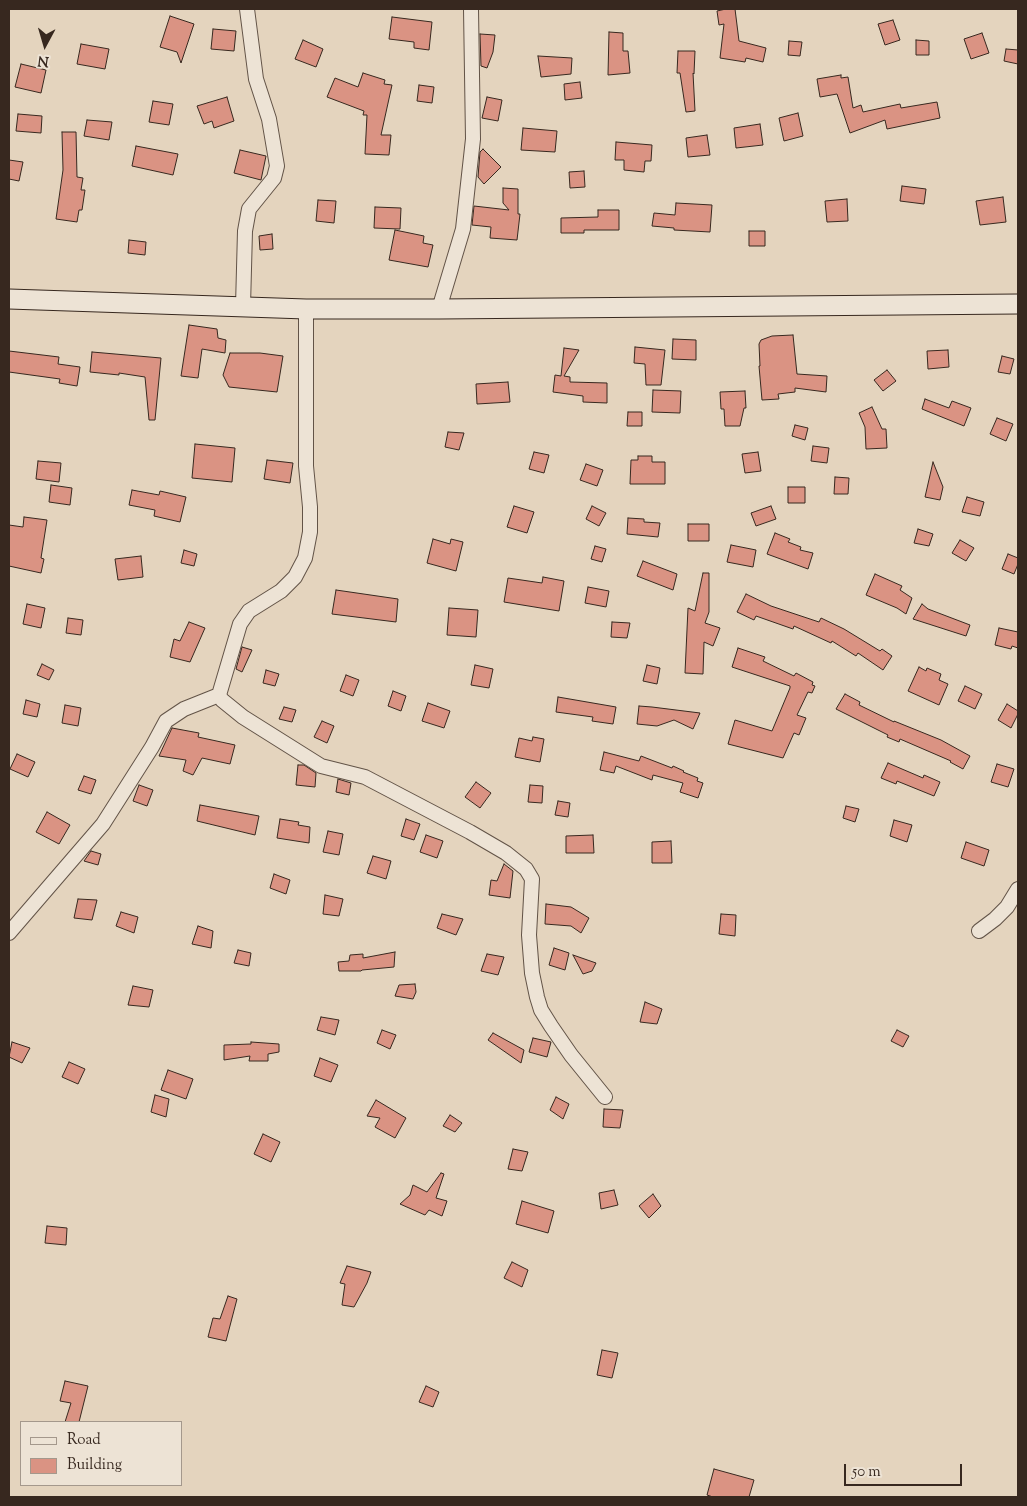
<!DOCTYPE html>
<style>
body{margin:0}
#map{position:relative;width:1027px;height:1506px;overflow:hidden;background:#e4d4be;font-family:"Sorts Mill Goudy",serif}
canvas{display:block}
.frame{position:absolute;inset:0;border:10px solid #37281f;pointer-events:none}
.legend{position:absolute;left:20px;top:1421px;width:162px;height:65px;box-sizing:border-box;background:#ede3d5;border:1px solid #a4988c;margin:0;padding:6px 9px;list-style:none;font-size:15px;color:#37281f}
.legend li{display:flex;align-items:center;gap:10px;height:25px}
.legend b{width:25px;border:1px solid #a4988c}
.north{position:absolute;left:20px;top:20px;width:50px;height:50px;-webkit-text-stroke:4px #ede3d5;paint-order:stroke;rotate:186deg;font-size:14px;font-weight:700;line-height:20px;text-align:center;color:#37281f}
.north::after{content:'';display:block;margin:auto;width:18px;height:22px;background:#37281f;clip-path:polygon(50% 0,100% 100%,50% 72%,0 100%)}
.scale{position:absolute;left:844px;top:1464px;width:118px;height:22px;box-sizing:border-box;border:2px solid #37281f;border-top:0;padding-left:6px;font-size:15px;line-height:18px;white-space:nowrap;color:#37281f;-webkit-text-stroke:4px #ede3d5;paint-order:stroke}
</style>
<div id="map">
<canvas width="1027" height="1506"></canvas>
<div class="frame"></div>
<ul class="legend">
<li><b style="height:6px;background:#ede3d5"></b>Road</li>
<li><b style="height:14px;background:#da9383"></b>Building</li>
</ul>
<div class="north">N</div>
<div class="scale">50 m</div>
</div>
<script>
const c = document.querySelector('canvas').getContext('2d');
c.lineJoin = 'round';
function paint(path, color) {
  c.fillStyle = color;
  c.fill(path, 'evenodd');
}
function toPath(rows) {
  const path = new Path2D();
  for (const r of rows) {
    path.moveTo(r[0], r[1]);
    for (let i = 2; i < r.length; i += 2) path.lineTo(r[i], r[i + 1]);
  }
  return path;
}
function stroke(path, color, width, dash) {
  c.strokeStyle = color;
  c.lineWidth = width;
  c.lineCap = dash ? 'butt' : 'round';
  c.setLineDash(dash || []);
  c.stroke(path);
}
const building = toPath([
 [726,9,735,9,739,41,766,48,763,62,746,58,745,62,720,58,724,24,719,25,717,11,726,9],
 [170,16,194,24,181,63,177,52,160,47,170,16],
 [392,17,432,22,429,50,414,48,414,42,389,39,392,17],
 [893,20,900,40,885,45,878,24,893,20],
 [213,29,236,31,234,51,211,49,213,29],
 [609,32,623,33,623,51,628,51,630,73,608,75,609,32],
 [982,33,989,53,971,59,964,39,982,33],
 [480,34,495,35,493,52,487,68,481,66,480,34],
 [303,40,323,49,316,67,295,59,303,40],
 [916,40,929,41,929,55,916,55,916,40],
 [789,41,802,42,800,56,788,55,789,41],
 [81,44,109,49,105,69,77,64,81,44],
 [1006,49,1018,50,1018,64,1004,61,1006,49],
 [678,51,695,51,694,74,693,73,695,111,686,112,680,73,677,73,678,51],
 [538,56,572,58,571,74,541,77,538,56],
 [21,64,46,70,41,93,15,87,21,64],
 [363,73,385,80,384,84,392,85,381,135,391,135,389,155,365,154,367,115,363,115,364,111,327,97,335,78,358,87,363,73],
 [841,75,841,78,848,77,853,108,861,105,863,112,900,104,901,108,937,102,940,118,887,129,885,120,850,133,837,94,820,97,817,79,841,75],
 [580,82,582,98,565,100,564,84,580,82],
 [419,85,434,87,432,103,417,101,419,85],
 [227,97,234,121,214,128,212,121,204,124,197,106,227,97],
 [487,97,502,100,498,121,482,118,487,97],
 [153,101,173,104,169,125,149,122,153,101],
 [798,113,803,136,784,141,779,118,798,113],
 [18,114,42,116,41,133,16,131,18,114],
 [87,120,112,122,109,140,84,136,87,120],
 [760,124,763,145,736,148,734,128,760,124],
 [523,128,557,131,555,152,521,150,523,128],
 [62,132,76,132,77,177,83,178,81,190,85,190,82,210,79,210,77,222,56,219,63,170,62,132],
 [707,135,710,155,688,157,686,138,707,135],
 [616,142,652,145,651,161,645,161,644,172,624,170,624,160,615,160,616,142],
 [136,146,178,154,173,175,132,166,136,146],
 [483,149,501,167,484,184,478,177,480,152,483,149],
 [240,150,266,156,261,180,234,173,240,150],
 [9,160,23,162,19,181,9,179,9,160],
 [584,171,585,187,570,188,569,172,584,171],
 [902,186,926,189,924,204,900,201,902,186],
 [503,188,518,189,518,214,520,214,517,240,490,238,491,227,472,225,474,206,509,210,503,203,503,188],
 [1003,197,1006,222,980,225,976,201,1003,197],
 [847,199,848,221,827,222,825,201,847,199],
 [318,200,336,201,334,223,316,221,318,200],
 [676,203,712,205,710,232,674,230,674,228,652,226,654,213,675,215,676,203],
 [375,207,401,208,400,229,374,228,375,207],
 [598,210,619,210,619,230,584,230,584,233,561,233,561,218,598,217,598,210],
 [395,230,424,236,423,243,433,245,428,267,389,260,395,230],
 [749,231,765,231,765,246,749,246,749,231],
 [272,234,273,249,260,250,259,236,272,234],
 [129,240,146,242,145,255,128,253,129,240],
 [189,325,217,329,218,338,226,340,225,353,202,349,198,378,181,376,189,325],
 [793,335,797,374,827,376,826,392,795,388,795,392,778,394,779,399,762,400,759,366,760,366,759,344,761,340,772,336,793,335],
 [673,339,696,340,696,360,672,359,673,339],
 [635,347,665,350,661,385,646,385,645,364,634,363,635,347],
 [564,348,579,350,564,376,570,377,570,382,607,383,607,403,583,402,583,396,553,392,555,375,561,376,564,348],
 [948,350,949,367,928,369,927,351,948,350],
 [9,351,59,357,58,364,80,367,77,386,59,383,60,379,9,372,9,351],
 [92,352,161,358,155,420,149,420,145,377,119,373,119,375,90,372,92,352],
 [230,353,260,353,283,356,277,392,229,387,223,375,230,353],
 [1002,356,1014,359,1010,374,998,372,1002,356],
 [887,370,896,381,883,391,874,380,887,370],
 [508,382,510,402,477,404,476,384,508,382],
 [653,390,681,391,680,413,652,412,653,390],
 [745,391,746,408,744,408,740,426,725,426,724,409,721,409,720,392,745,391],
 [925,399,949,408,952,401,971,408,964,426,922,409,925,399],
 [872,407,882,429,886,429,887,448,866,449,865,427,859,413,872,407],
 [628,412,642,412,642,426,627,426,628,412],
 [997,418,1013,424,1006,441,990,434,997,418],
 [795,425,808,428,805,440,792,436,795,425],
 [448,432,464,433,459,450,445,447,448,432],
 [195,444,235,448,232,482,192,478,195,444],
 [813,446,829,448,827,463,811,461,813,446],
 [534,452,549,455,544,473,529,469,534,452],
 [758,452,761,471,745,473,742,454,758,452],
 [638,456,652,456,652,462,665,462,665,484,630,484,631,460,638,460,638,456],
 [267,460,293,463,290,483,264,479,267,460],
 [38,461,61,463,59,482,36,479,38,461],
 [933,462,943,487,940,500,925,497,933,462],
 [586,464,603,470,597,486,580,480,586,464],
 [835,477,849,478,848,494,834,494,835,477],
 [51,485,72,488,70,505,49,502,51,485],
 [788,487,805,487,805,503,788,503,788,487],
 [132,490,159,495,160,491,186,497,180,522,154,516,155,510,129,505,132,490],
 [967,497,984,502,980,516,962,512,967,497],
 [514,506,534,512,527,533,507,527,514,506],
 [592,506,606,513,599,526,586,519,592,506],
 [771,506,776,519,756,526,751,513,771,506],
 [24,517,47,520,41,558,44,559,41,573,9,566,9,525,23,527,24,517],
 [628,518,644,519,644,522,660,523,658,537,627,534,628,518],
 [688,524,709,524,709,541,688,541,688,524],
 [918,529,933,534,929,546,914,543,918,529],
 [775,533,790,539,788,542,801,547,800,550,813,553,808,569,767,554,775,533],
 [433,539,450,544,451,539,463,542,456,571,427,563,433,539],
 [960,540,974,548,966,561,952,553,960,540],
 [731,545,756,550,753,567,727,562,731,545],
 [595,546,606,549,602,562,591,559,595,546],
 [184,550,197,554,194,566,181,563,184,550],
 [1008,554,1018,558,1018,564,1014,574,1002,569,1008,554],
 [141,556,143,577,118,580,115,559,141,556],
 [643,561,677,574,673,590,637,576,643,561],
 [703,573,709,573,709,612,705,623,720,628,713,646,704,642,703,674,685,673,688,608,695,611,703,573],
 [875,574,902,586,900,590,912,598,906,614,897,608,866,595,875,574],
 [543,577,564,581,559,611,504,602,508,578,542,583,543,577],
 [588,587,609,591,606,607,585,603,588,587],
 [336,590,398,599,396,622,332,614,336,590],
 [746,594,771,606,819,622,821,618,844,629,880,651,882,649,892,656,883,670,858,653,856,656,832,641,831,643,794,626,793,629,756,616,754,620,737,612,746,594],
 [27,604,45,608,41,628,23,624,27,604],
 [922,604,928,609,970,625,966,636,913,619,922,604],
 [449,608,478,610,476,637,447,635,449,608],
 [68,618,83,620,81,635,66,633,68,618],
 [189,622,205,628,190,662,170,657,174,639,180,641,189,622],
 [612,622,630,623,627,638,611,637,612,622],
 [999,628,1018,632,1018,648,1012,646,1011,649,995,645,999,628],
 [242,647,252,650,242,672,236,669,242,647],
 [738,648,765,657,763,661,794,676,796,673,813,682,812,685,815,686,812,693,808,692,797,715,806,718,799,735,794,733,783,758,728,744,735,720,772,731,790,688,790,686,732,667,738,648],
 [42,664,54,670,49,680,37,675,42,664],
 [475,665,493,669,489,688,471,685,475,665],
 [647,665,660,668,657,684,643,681,647,665],
 [919,667,926,671,927,668,941,674,939,680,948,684,939,705,908,691,919,667],
 [266,670,279,674,275,686,263,683,266,670],
 [346,675,359,680,353,696,340,691,346,675],
 [965,686,982,694,975,709,958,701,965,686],
 [393,691,406,696,401,711,388,706,393,691],
 [845,694,860,702,859,705,894,722,894,721,941,740,970,756,963,769,950,762,951,761,900,739,899,742,887,737,888,735,836,709,845,694],
 [558,697,616,707,613,724,592,721,593,717,556,712,558,697],
 [26,700,40,704,37,717,23,714,26,700],
 [428,703,450,711,444,728,422,721,428,703],
 [1007,704,1018,711,1018,714,1011,728,998,720,1007,704],
 [65,705,81,708,78,726,62,723,65,705],
 [639,706,652,707,700,713,693,729,674,720,657,726,637,724,639,706],
 [284,707,296,710,292,722,279,719,284,707],
 [322,721,334,726,327,743,314,737,322,721],
 [172,728,199,733,198,737,235,745,230,764,202,758,193,775,183,771,186,760,159,756,172,728],
 [533,737,544,739,540,762,515,757,519,738,532,741,533,737],
 [604,752,639,761,641,756,672,768,673,766,684,771,683,772,698,778,697,781,703,783,698,798,680,792,683,783,653,775,652,780,616,766,614,773,600,770,604,752],
 [17,754,35,762,28,777,10,769,17,754],
 [888,763,923,778,924,775,940,782,934,796,897,781,896,784,881,778,888,763],
 [997,764,1014,769,1008,787,991,782,997,764],
 [298,765,304,765,316,773,315,787,296,785,298,765],
 [84,776,96,780,91,794,78,790,84,776],
 [338,779,351,783,349,795,336,792,338,779],
 [476,782,491,793,480,808,465,797,476,782],
 [139,785,153,790,147,806,133,801,139,785],
 [530,785,543,786,542,803,528,802,530,785],
 [558,801,570,803,568,817,555,815,558,801],
 [200,805,259,816,255,835,197,821,200,805],
 [846,806,859,809,855,822,843,818,846,806],
 [47,812,70,825,59,844,36,832,47,812],
 [280,819,299,822,298,825,310,827,309,843,277,838,280,819],
 [406,819,420,824,414,840,401,836,406,819],
 [894,820,912,825,907,842,890,836,894,820],
 [328,831,343,834,339,855,323,852,328,831],
 [426,835,443,841,437,858,420,852,426,835],
 [593,835,594,853,566,853,566,836,593,835],
 [671,841,672,863,652,863,652,842,671,841],
 [966,842,989,850,984,866,961,858,966,842],
 [91,851,101,854,98,865,84,861,91,851],
 [373,856,391,861,386,879,367,873,373,856],
 [504,864,513,871,510,898,489,895,491,880,497,881,504,864],
 [274,874,290,880,286,894,270,888,274,874],
 [325,895,343,899,339,916,323,914,325,895],
 [78,899,97,900,92,920,74,918,78,899],
 [546,904,571,907,589,918,581,933,571,926,545,924,546,904],
 [121,912,138,917,134,933,116,926,121,912],
 [442,914,463,919,456,935,437,928,442,914],
 [721,914,736,915,735,936,719,934,721,914],
 [198,926,213,931,211,948,192,944,198,926],
 [554,948,569,953,565,970,549,965,554,948],
 [238,950,251,953,249,966,234,963,238,950],
 [395,952,394,967,362,970,361,971,339,971,338,962,349,961,350,955,363,954,363,958,395,952],
 [487,954,504,957,498,975,481,971,487,954],
 [573,955,596,963,592,971,583,974,573,955],
 [415,984,416,992,413,999,395,996,399,985,415,984],
 [133,986,153,990,149,1007,128,1005,133,986],
 [645,1002,662,1009,657,1024,640,1022,645,1002],
 [321,1017,339,1020,335,1035,317,1030,321,1017],
 [382,1030,396,1035,390,1049,377,1043,382,1030],
 [897,1030,909,1036,903,1047,891,1041,897,1030],
 [493,1033,524,1050,521,1063,488,1040,493,1033],
 [533,1038,551,1042,547,1057,529,1052,533,1038],
 [12,1042,30,1048,22,1063,9,1057,12,1042],
 [251,1042,279,1044,279,1052,268,1054,268,1061,249,1061,250,1056,224,1060,224,1045,251,1044,251,1042],
 [320,1058,338,1065,331,1082,314,1076,320,1058],
 [69,1062,85,1069,78,1084,62,1077,69,1062],
 [168,1070,193,1079,186,1099,161,1090,168,1070],
 [155,1095,169,1099,166,1117,151,1112,155,1095],
 [556,1097,569,1104,563,1119,550,1110,556,1097],
 [376,1100,406,1118,395,1138,375,1127,380,1118,367,1116,376,1100],
 [604,1109,623,1110,620,1128,603,1127,604,1109],
 [450,1115,462,1123,455,1132,443,1126,450,1115],
 [263,1134,280,1142,271,1162,254,1154,263,1134],
 [513,1149,528,1152,522,1171,508,1169,513,1149],
 [441,1173,444,1174,436,1198,447,1201,442,1216,429,1210,425,1215,400,1204,410,1195,413,1185,427,1192,441,1173],
 [614,1190,618,1205,601,1209,599,1193,614,1190],
 [653,1194,661,1206,649,1218,639,1206,653,1194],
 [522,1201,554,1211,548,1233,516,1224,522,1201],
 [47,1226,67,1228,66,1245,45,1243,47,1226],
 [512,1262,528,1270,522,1287,504,1278,512,1262],
 [347,1266,371,1272,367,1283,354,1307,342,1305,345,1284,340,1283,347,1266],
 [228,1296,237,1299,226,1341,208,1337,213,1318,220,1319,228,1296],
 [602,1350,618,1353,612,1378,597,1375,602,1350],
 [65,1381,88,1386,79,1422,65,1422,71,1403,60,1401,65,1381],
 [426,1386,439,1392,433,1407,419,1402,426,1386],
 [714,1469,754,1480,749,1497,713,1497,707,1495,714,1469]
]);
paint(building, '#da9383');
stroke(building, '#37281f', 1);
const street = toPath([
 [243,306,245,231,249,209,274,178,277,166,269,119,256,79,247,9],
 [439,309,463,229,473,139,471,9],
 [219,695,222,700,243,717,321,766,365,777,470,832,506,853,526,869,532,879,529,935,532,973,537,997,541,1010,551,1026,571,1055,605,1097],
 [979,931,995,919,1007,907,1018,889],
 [9,933,103,824,152,747,166,721,184,709,219,695,240,624,249,611,281,591,295,577,305,558,310,532,310,507,306,466,306,309]
]);
const secondary = toPath([
 [9,299,306,309,439,309,1018,304]
]);
stroke(street, '#625347', 16);
stroke(secondary, '#37281f', 21);
stroke(street, '#ede3d5', 14);
stroke(secondary, '#ede3d5', 19);
</script>
